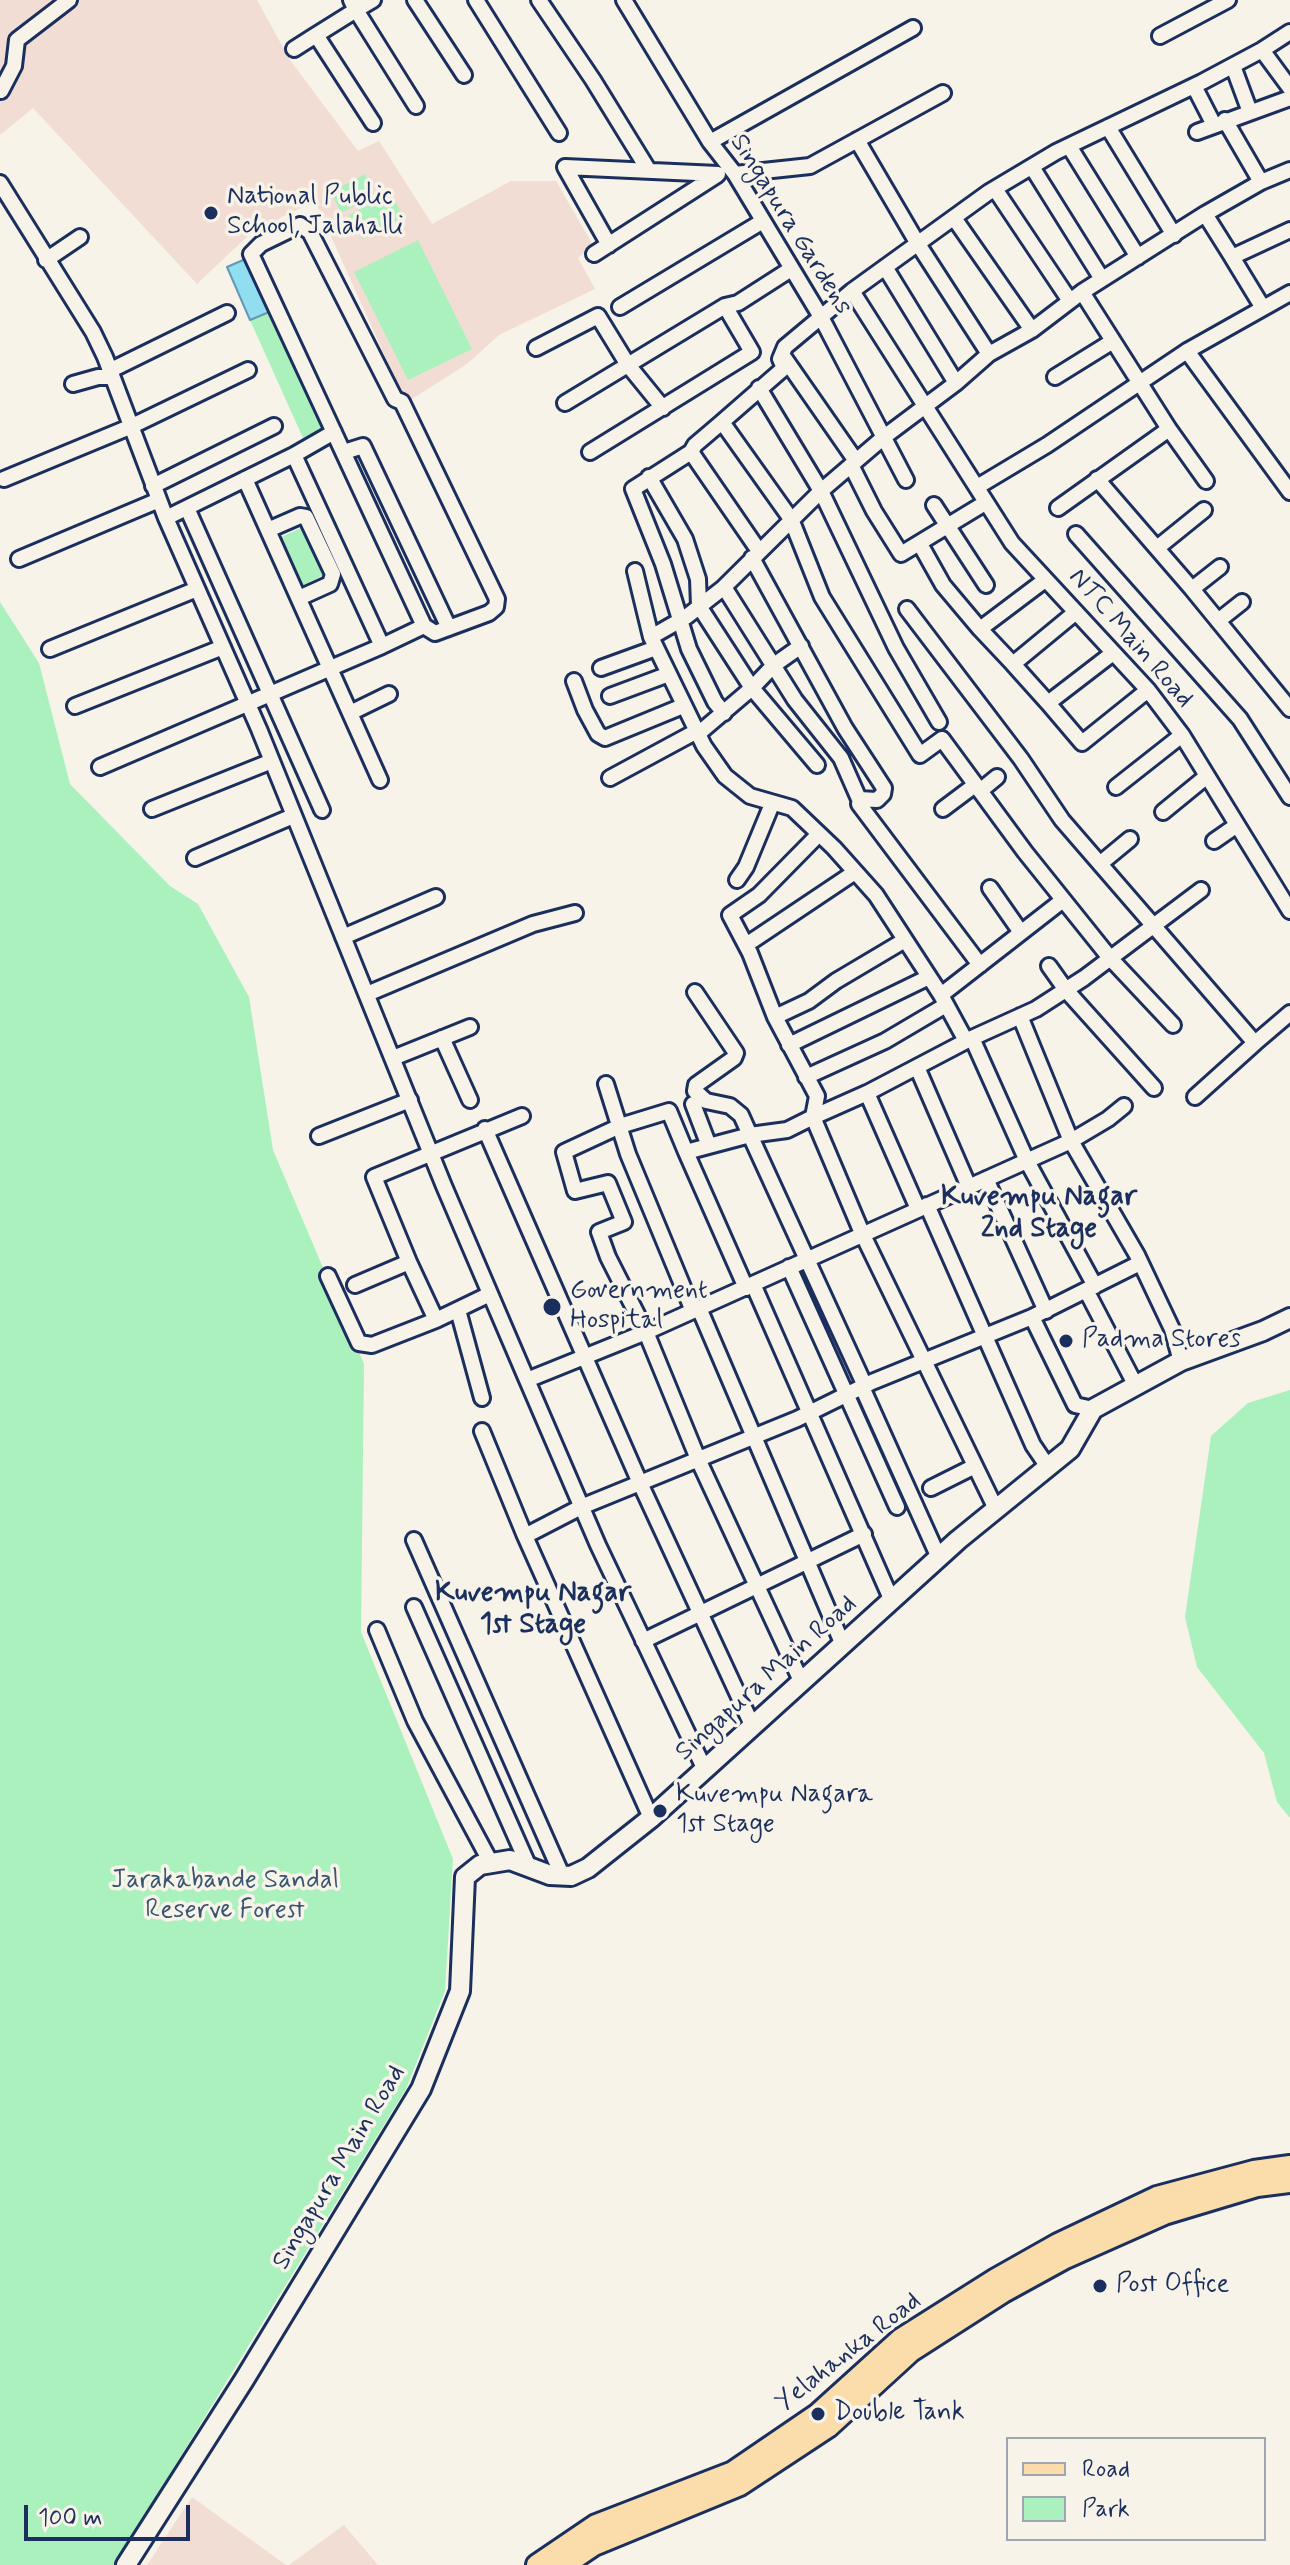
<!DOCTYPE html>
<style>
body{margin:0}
#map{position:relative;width:1290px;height:2565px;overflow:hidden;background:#f7f3e8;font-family:Mynerve,sans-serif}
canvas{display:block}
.legend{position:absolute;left:1006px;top:2437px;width:260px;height:104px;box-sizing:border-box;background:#f7f3e8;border:2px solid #9fa5b1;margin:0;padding:10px 14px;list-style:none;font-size:24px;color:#1b2f5e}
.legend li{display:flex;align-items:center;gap:16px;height:40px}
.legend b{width:40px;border:2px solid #9fa5b1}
.scale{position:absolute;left:24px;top:2505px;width:166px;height:36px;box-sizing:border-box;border:4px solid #1b2f5e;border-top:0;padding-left:10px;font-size:24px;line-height:28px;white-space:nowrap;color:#1b2f5e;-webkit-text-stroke:6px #f7f3e8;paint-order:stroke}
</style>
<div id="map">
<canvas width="1290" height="2565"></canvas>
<ul class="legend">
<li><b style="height:10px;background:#faddab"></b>Road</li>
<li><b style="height:22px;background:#aaf1be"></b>Park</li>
</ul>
<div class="scale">100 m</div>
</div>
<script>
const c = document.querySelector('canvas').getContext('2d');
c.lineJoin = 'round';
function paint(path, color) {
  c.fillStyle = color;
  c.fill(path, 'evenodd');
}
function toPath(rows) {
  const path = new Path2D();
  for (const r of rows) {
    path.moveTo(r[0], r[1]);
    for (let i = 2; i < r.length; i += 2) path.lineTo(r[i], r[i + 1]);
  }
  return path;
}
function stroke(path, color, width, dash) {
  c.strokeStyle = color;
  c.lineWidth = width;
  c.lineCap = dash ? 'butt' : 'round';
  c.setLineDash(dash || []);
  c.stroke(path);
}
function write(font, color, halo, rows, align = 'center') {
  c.font = font + ' Mynerve,sans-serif';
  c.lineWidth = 7;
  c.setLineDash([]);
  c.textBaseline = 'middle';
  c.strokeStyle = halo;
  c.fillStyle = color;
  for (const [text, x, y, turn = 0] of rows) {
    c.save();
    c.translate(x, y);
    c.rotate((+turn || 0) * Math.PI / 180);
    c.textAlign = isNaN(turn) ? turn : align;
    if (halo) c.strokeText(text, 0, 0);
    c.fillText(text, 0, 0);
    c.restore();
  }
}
paint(toPath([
 [0,0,257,0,290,60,358,151,379,141,432,224,511,181,556,181,593,245,578,258,595,289,499,335,467,364,406,403,315,201,253,231,197,284,33,108,0,135],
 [192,2497,286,2565,147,2565],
 [344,2525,378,2565,289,2565]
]), '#f2ddd5');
paint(toPath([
 [365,174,375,195,341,213,331,192],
 [391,193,403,217,362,239,349,215],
 [418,240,472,349,408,380,354,272],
 [274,310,327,427,303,438,250,320],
 [303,527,326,574,300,587,277,539],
 [0,602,39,663,70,784,170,886,198,904,249,997,273,1150,364,1364,361,1632,453,1859,445,1991,406,2089,114,2565,0,2565],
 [1290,1390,1290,1818,1277,1802,1264,1753,1197,1667,1185,1617,1211,1436,1248,1403]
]), '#aaf1be');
const water = toPath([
 [250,257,274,310,250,320,227,267,250,257]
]);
paint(water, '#91def1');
stroke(water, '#6298b6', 2);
const street = toPath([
 [351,0,356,10,316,35,373,123],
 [373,0,356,10,416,106],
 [415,0,464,75],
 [476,0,559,133],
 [539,0,593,80,649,171],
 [624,0,710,142,735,174,821,317,906,480],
 [1160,36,1228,0],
 [294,49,316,35],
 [1262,50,1290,88],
 [1233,66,1250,112],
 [1194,86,1214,125],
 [1,91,14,66,17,40,69,0],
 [1225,120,1261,182],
 [1108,127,1174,235],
 [1197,132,1290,98],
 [857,140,918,244,989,354],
 [710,142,913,28],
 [1069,146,1138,257],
 [1032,167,1102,279],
 [735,174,810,166,943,93],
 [0,183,93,332,105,357,166,518,259,729,444,1186,527,1380,646,1332,1071,1141,1137,1255,1172,1329,1181,1361],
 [995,189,1070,301],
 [1205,214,1232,257],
 [954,218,1032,330],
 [300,225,310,232,395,399,402,402,497,599,496,607,489,613,435,633,424,626,251,254,261,244,300,225],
 [609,245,565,167,718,174],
 [594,254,717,175],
 [46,260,80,237],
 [885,267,956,383],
 [852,291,1012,543,1148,690,1182,735,1290,911],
 [1082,292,1169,429],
 [620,307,763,221],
 [1263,308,1232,257,1290,230],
 [536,348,598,316,628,365,663,408],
 [1187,351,1290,492],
 [783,356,856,461],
 [111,370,227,313],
 [1055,377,1113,341],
 [73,384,98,377,112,377],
 [759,388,821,491,896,648,939,722],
 [565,403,725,306,738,303,791,269],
 [722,422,695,445,691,452,633,489,663,564,689,649,715,702,724,713],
 [344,452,363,446,449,628],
 [590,452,752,352,725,306],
 [691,452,759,551],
 [294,455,382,646],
 [851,465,874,511,901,554,985,503],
 [649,477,685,539,698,579,699,606,752,688,817,765],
 [4,479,132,426,248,370],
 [245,479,380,780],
 [1097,479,1192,589,1290,709],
 [153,486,274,426],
 [977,487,1047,445,1187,351,1290,293],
 [934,505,986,585],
 [187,508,322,810],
 [1058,508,1169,429,1206,481],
 [166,518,294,455,334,432],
 [268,530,300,516,306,517,333,574,330,584,299,598],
 [1076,534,1240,719,1290,797],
 [920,544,943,585,980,629,1013,664,1076,612],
 [1157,548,1204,510],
 [19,559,159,500],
 [635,571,651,637],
 [724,587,795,700,841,758,859,799,877,800,883,794,884,788,845,728,752,558],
 [1192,589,1220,567],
 [907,609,1021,759,1062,820,1255,1043,1290,1013],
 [1218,621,1242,602],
 [980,629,1045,580],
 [50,649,197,589],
 [1013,664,1048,703,1113,653],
 [601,668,656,648],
 [574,681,585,710,598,734,605,738,683,706],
 [610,696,669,674],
 [1048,703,1082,743,1148,690],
 [75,706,223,647],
 [350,713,389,694],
 [698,734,752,688,774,665,801,646],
 [100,767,382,646,424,626],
 [610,778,697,731],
 [1116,787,1182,735],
 [980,791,997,777],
 [859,804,980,965],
 [152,809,272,761],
 [943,809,975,785],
 [1163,812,1207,776],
 [819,834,759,895,730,915,750,953,775,1017,817,1096,813,1117,867,1093,972,1038,1036,1009,1084,978,1201,890],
 [1214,841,1237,825],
 [195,858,293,816],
 [1101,863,1130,839],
 [737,880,746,867,772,804],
 [990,888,1020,931],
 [343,937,436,897],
 [746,945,855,872],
 [1049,966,1066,990,1154,1088],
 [695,992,736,1053,734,1058,696,1085,695,1091,706,1101,730,1106,741,1115,750,1135,686,1152,746,1288],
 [367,994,533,924,575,913],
 [941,995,1063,900],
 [1020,1016,1071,1141,1108,1119,1124,1106],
 [775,1017,809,1001,836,981,905,940],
 [1173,1025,1110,958,1025,852,942,739,920,755,822,597,791,519,722,422,784,368,780,359,785,347,852,291,989,192,1056,152,1202,82,1262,50,1290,32],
 [442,1038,470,1100],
 [972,1038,1027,1161,1095,1286],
 [966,1041,941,995,876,895,834,848,792,808,750,796,725,776,704,746,651,637,686,617,723,588,821,491,884,437,956,383,989,354,1032,330,1082,292,1205,214,1261,182,1290,170],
 [789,1045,929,977],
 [393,1058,470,1027],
 [917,1067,969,1187],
 [806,1077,885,1041,946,1005],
 [606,1084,628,1154,693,1311],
 [867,1093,918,1209],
 [1195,1097,1255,1043],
 [693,1104,709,1146],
 [485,1129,640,1483,753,1727],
 [319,1136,410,1100],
 [686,1152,669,1111,620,1126,564,1152,575,1191,608,1183,624,1222,599,1232,608,1257,646,1332,698,1459,802,1683],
 [986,1179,1046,1311],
 [927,1205,1033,1445,1048,1467],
 [789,1267,897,1507],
 [328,1276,359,1343,372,1345,436,1320,409,1262],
 [753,1284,892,1601],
 [355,1285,409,1262,374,1177,522,1116],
 [1086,1290,1136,1386],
 [699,1308,843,1645],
 [458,1310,482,1398],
 [1032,1317,1075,1405,1093,1409],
 [436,1320,490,1294],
 [527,1380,598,1545,705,1770],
 [865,1386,750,1135,787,1130,813,1117,862,1233,996,1509],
 [862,1387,939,1558],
 [482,1431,525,1536],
 [931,1488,975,1466],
 [414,1540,562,1875],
 [414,1607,529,1867],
 [377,1630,415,1721,491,1863],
 [643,1641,864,1534],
 [651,1818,525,1536,581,1507,797,1419,872,1382,1032,1317,1140,1263]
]);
const secondary = toPath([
 [126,2565,244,2380,421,2089,460,1991,465,1877,480,1865,510,1860,550,1875,571,1876,588,1868,651,1818,958,1540,1070,1449,1093,1409,1181,1361,1263,1331,1290,1318]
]);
const primary = toPath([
 [537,2565,596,2525,733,2472,818,2414,901,2339,996,2279,1058,2244,1157,2197,1254,2171,1290,2166],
 [564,2565,594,2545,740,2485,828,2427,911,2351,1003,2292,1065,2258,1164,2214,1257,2186,1290,2182]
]);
stroke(street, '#1b2f5e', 20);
stroke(secondary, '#1b2f5e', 24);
stroke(primary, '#1b2f5e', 26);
stroke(street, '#f7f3e8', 14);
stroke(secondary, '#f7f3e8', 18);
stroke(primary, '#faddab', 20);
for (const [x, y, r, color] of [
 [211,213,8,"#1b2f5e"],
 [552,1307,10,"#1b2f5e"],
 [1066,1341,8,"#1b2f5e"],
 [660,1811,8,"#1b2f5e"],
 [1100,2286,8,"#1b2f5e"],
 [818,2414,8,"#1b2f5e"]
]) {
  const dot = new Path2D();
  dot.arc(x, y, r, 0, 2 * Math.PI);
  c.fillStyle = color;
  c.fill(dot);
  stroke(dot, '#f7f3e8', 3);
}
write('26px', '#1b2f5e', '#f7f3e8', [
 ["National Public",227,198],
 ["School, Jalahalli",227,228],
 ["Government",570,1292],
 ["Hospital",570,1322],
 ["Padma Stores",1082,1341],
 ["Kuvempu Nagara",676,1796],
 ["1st Stage",676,1826],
 ["Post Office",1116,2286],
 ["Double Tank",834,2414]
], 'left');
write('26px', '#1b2f5e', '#f7f3e8', [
 ["Singapura Gardens",790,225,58],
 ["NTC Main Road",1130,639,49],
 ["Singapura Main Road",767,1679,-42],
 ["Singapura Main Road",340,2168,-59],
 ["Yelahanka Road",849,2353,-38]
]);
write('26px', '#385671', '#f7f3e8', [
 ["Jarakabande Sandal",225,1882],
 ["Reserve Forest",225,1912]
]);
write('bold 28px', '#1b2f5e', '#f7f3e8', [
 ["Kuvempu Nagar",1039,1198],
 ["2nd Stage",1039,1230],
 ["Kuvempu Nagar",533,1594],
 ["1st Stage",533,1626]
]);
</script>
